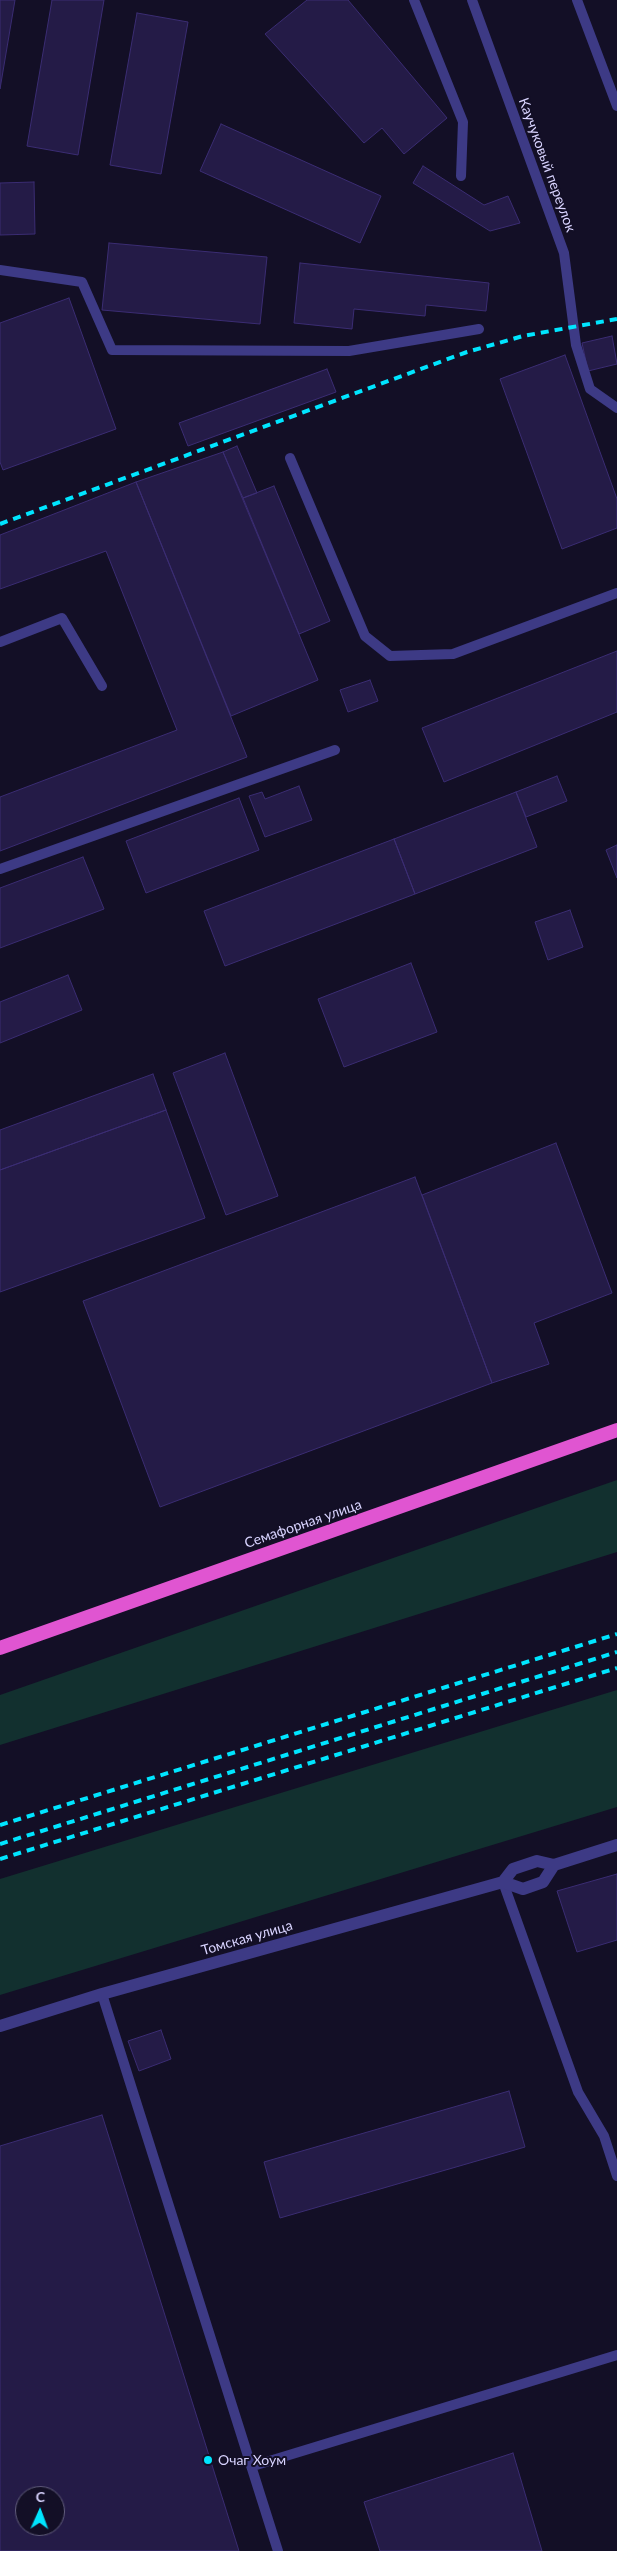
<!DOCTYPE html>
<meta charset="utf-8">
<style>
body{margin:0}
#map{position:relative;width:617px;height:2551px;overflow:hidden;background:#130f26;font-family:Lato,sans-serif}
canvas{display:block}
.north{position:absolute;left:15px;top:2486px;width:50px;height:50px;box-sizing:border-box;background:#130f26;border:1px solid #625e7d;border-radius:50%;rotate:2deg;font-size:14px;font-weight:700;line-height:20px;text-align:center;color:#d9d4ff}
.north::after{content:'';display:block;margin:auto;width:18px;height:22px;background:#00e5ff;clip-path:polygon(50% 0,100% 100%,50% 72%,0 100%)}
</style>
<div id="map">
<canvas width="617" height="2551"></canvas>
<div class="north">С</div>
</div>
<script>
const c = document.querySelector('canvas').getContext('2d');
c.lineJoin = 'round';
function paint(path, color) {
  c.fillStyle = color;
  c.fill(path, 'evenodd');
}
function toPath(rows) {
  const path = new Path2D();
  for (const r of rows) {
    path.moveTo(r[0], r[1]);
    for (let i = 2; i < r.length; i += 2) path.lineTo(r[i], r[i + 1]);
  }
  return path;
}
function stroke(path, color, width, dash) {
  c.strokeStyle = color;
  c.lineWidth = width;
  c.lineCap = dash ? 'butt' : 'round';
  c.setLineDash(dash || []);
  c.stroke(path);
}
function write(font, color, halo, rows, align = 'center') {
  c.font = font + ' Lato,sans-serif';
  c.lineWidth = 4;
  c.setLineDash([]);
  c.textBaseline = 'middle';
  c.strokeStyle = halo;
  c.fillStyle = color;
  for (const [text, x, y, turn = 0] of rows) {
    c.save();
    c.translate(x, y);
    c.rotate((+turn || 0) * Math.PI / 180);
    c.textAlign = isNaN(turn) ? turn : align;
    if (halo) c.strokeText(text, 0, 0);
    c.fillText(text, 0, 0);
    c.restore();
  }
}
paint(toPath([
 [617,1480,617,1552,0,1745,0,1695],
 [617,1690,617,1807,0,1995,0,1879]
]), '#12302f');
const building = toPath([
 [0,0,15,0,0,89,0,0],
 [52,0,104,0,78,155,27,146,52,0],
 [307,0,348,0,447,118,404,154,382,128,364,143,265,34,307,0],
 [137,13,188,22,161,174,110,165,137,13],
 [221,124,381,196,360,243,200,171,221,124],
 [423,166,484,205,508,196,520,223,490,231,413,183,423,166],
 [34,182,35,234,0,235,0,183,34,182],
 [109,243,267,257,260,324,102,310,109,243],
 [300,263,489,283,486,311,426,305,425,316,354,309,352,329,294,323,300,263],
 [69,298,116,429,3,470,0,462,0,323,69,298],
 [612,336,617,364,588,371,582,343,612,336],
 [565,355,617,499,617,528,562,549,500,379,565,355],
 [327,369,336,392,188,446,179,423,327,369],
 [237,446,257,493,243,498,223,452,237,446],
 [223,452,318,680,231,716,136,482,223,452],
 [136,482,247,757,0,851,0,797,177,730,106,551,0,589,0,535,136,482],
 [274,486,330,621,299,634,243,498,274,486],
 [617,651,617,712,444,782,422,728,617,651],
 [370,680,378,701,348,712,340,690,370,680],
 [557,776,567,801,526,817,516,792,557,776],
 [299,786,312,820,265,837,249,796,262,792,265,799,299,786],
 [516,792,537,847,415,894,394,839,516,792],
 [239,798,259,850,146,893,126,841,239,798],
 [394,839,415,894,225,966,204,911,394,839],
 [617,845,617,878,606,850,617,845],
 [83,857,104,909,0,948,0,888,83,857],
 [570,910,583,947,548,960,535,922,570,910],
 [411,963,437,1032,344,1067,318,999,411,963],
 [68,975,82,1010,0,1043,0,1002,68,975],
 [225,1053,278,1196,226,1215,173,1073,225,1053],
 [153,1074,166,1110,0,1170,0,1130,153,1074],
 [166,1110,205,1218,0,1292,0,1170,166,1110],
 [556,1143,612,1293,534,1323,549,1364,492,1383,422,1195,556,1143],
 [415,1177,492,1383,160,1507,83,1301,415,1177],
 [617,1874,617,1940,577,1952,557,1891,617,1874],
 [161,2030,171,2059,139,2071,128,2041,161,2030],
 [509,2091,525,2147,280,2218,264,2162,509,2091],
 [102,2115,239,2551,0,2551,0,2146,102,2115],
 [25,2496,55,2496,55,2526,25,2526,25,2496],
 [513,2453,542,2551,380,2551,364,2502,513,2453]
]);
paint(building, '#241b47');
stroke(building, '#3b2d73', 1);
stroke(toPath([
 [414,0,463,122,461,176],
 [472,0,564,253,576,345,590,389,617,408],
 [577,0,617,106],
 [0,270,82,282,112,350,349,351,479,329],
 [290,458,365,636,390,656,453,654,617,593],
 [0,642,62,618,102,686],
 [0,869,335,750],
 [503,1882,578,2092,604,2136,617,2176],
 [102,1994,278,2551],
 [253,2466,617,2355]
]), '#3d3a85', 10);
stroke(toPath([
 [503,1882,513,1869,537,1861,554,1865,617,1845],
 [0,2026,102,1994,503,1882,523,1889,543,1882,554,1865]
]), '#3d3a85', 12);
stroke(toPath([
 [0,1648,617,1430]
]), '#e055d1', 14);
stroke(toPath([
 [0,524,467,352,523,336,617,319],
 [0,1825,617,1634],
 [0,1844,617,1652],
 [0,1859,617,1668]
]), '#00e5ff', 4, [8, 6]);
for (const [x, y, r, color] of [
 [208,2460,5,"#00e5ff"]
]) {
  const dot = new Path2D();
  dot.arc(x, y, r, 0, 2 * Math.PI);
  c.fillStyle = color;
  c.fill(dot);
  stroke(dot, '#130f26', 2);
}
write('14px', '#d9d4ff', '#130f26', [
 ["Каучуковый переулок",547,165,70],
 ["Семафорная улица",303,1524,-19],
 ["Томская улица",247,1938,-16]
]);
write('14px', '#d9d4ff', '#130f26', [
 ["Очаг Хоум",218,2460]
], 'left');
</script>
